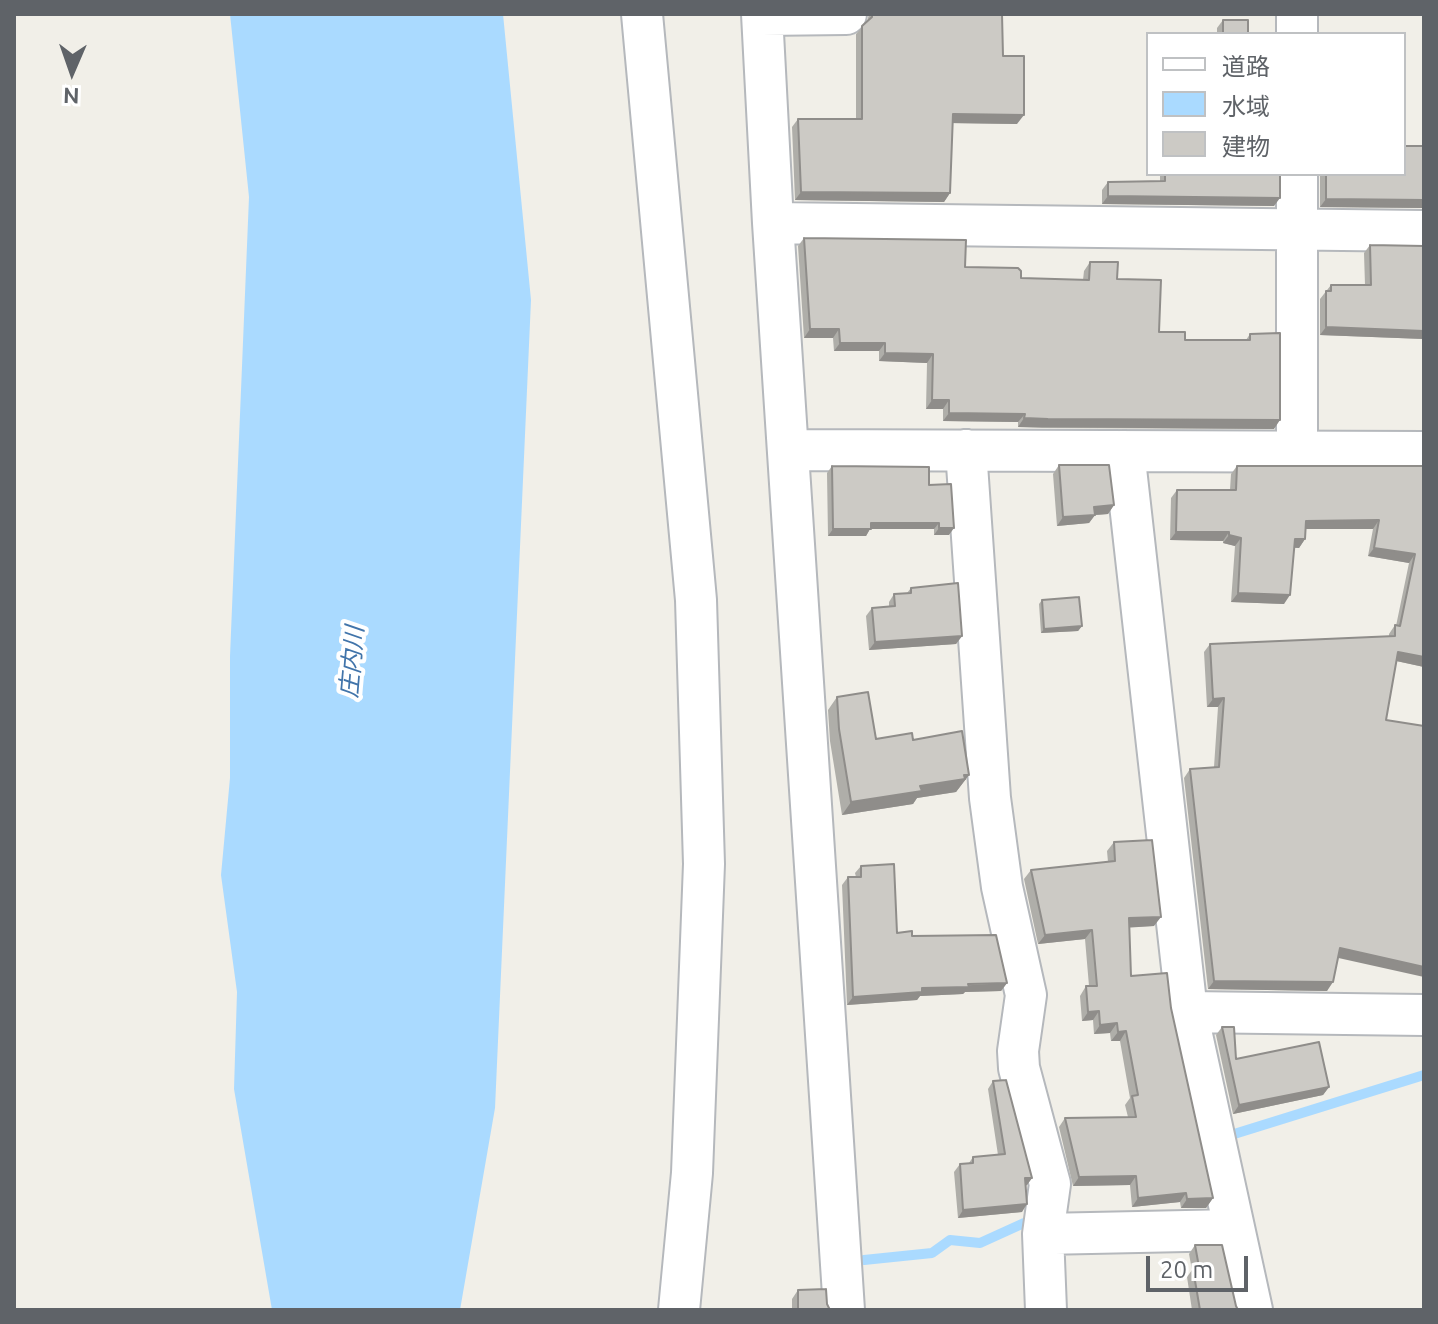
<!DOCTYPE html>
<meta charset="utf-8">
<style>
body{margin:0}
#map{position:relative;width:1438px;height:1324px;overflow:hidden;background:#f1efe8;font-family:Ubuntu,"Noto Sans JP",sans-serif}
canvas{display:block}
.frame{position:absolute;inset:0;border:16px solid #5f6368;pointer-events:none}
.legend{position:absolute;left:1146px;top:32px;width:260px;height:144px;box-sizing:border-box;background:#fff;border:2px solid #bfc1c3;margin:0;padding:10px 14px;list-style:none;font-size:24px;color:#5f6368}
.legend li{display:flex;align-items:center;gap:16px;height:40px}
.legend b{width:40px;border:2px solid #bfc1c3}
.north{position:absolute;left:32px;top:32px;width:80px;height:80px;-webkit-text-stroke:6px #fff;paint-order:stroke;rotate:182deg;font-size:22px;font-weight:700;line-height:32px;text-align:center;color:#5f6368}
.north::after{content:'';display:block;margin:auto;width:28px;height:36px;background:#5f6368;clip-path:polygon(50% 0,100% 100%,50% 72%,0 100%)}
.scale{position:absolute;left:1146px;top:1256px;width:102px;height:36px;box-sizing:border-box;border:4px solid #5f6368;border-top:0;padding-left:10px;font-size:24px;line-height:28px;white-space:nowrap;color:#5f6368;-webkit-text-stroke:6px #fff;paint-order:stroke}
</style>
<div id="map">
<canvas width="1438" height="1324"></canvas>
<div class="frame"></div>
<ul class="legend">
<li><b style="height:10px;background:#fff"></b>道路</li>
<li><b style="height:22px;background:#aadaff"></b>水域</li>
<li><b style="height:22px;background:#cccac5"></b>建物</li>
</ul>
<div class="north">N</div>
<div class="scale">20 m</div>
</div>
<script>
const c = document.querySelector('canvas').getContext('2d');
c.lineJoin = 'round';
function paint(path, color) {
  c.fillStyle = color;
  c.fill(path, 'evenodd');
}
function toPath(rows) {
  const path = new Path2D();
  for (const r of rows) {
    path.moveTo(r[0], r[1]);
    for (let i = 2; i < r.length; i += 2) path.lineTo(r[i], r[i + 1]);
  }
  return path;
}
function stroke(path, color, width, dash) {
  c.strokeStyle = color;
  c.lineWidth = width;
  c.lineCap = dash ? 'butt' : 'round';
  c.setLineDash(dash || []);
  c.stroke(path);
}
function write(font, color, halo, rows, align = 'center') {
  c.font = font + ' Ubuntu,"Noto Sans JP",sans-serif';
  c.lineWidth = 8;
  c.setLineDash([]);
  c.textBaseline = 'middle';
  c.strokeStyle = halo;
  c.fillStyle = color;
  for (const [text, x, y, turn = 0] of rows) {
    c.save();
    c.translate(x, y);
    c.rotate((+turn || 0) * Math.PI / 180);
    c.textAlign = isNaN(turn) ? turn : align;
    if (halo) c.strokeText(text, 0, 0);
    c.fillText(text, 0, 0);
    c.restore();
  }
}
paint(toPath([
 [230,14,503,14,531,300,495,1108,460,1310,272,1310,234,1089,237,992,221,875,230,778,230,656,249,197]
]), '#aadaff');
stroke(toPath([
 [1231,1135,1424,1075],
 [864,1260,932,1253,950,1240,980,1243,1024,1223]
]), '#aadaff', 10);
const minor = toPath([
 [642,14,696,600,704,864,692,1173,679,1310],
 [762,14,773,223,844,1310],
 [1297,14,1297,34],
 [762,15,846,14],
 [1297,174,1297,452],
 [773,223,1424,231],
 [789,450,1424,452],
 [966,450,990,798,1002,887,1026,995,1018,1051,1019,1068,1050,1184,1043,1234,1046,1310],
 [1124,451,1187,1012,1252,1310],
 [1187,1012,1424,1015],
 [1043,1234,1234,1230]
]);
stroke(minor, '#b5b8bc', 44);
stroke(minor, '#fff', 40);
paint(toPath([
 [869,14,1002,14,1003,56,1017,124,952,123,950,193,944,202,795,200,792,127,798,119,856,119,856,34,867,22],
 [1223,20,1248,34,1217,34,1217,28],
 [1424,146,1424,208,1320,207,1320,174,1404,174],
 [1160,174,1280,174,1274,206,1102,204,1102,190,1108,182,1160,181],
 [804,238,965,267,1021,278,1083,280,1084,271,1090,262,1117,279,1159,332,1185,340,1246,340,1250,334,1274,429,1042,428,1018,427,1018,422,943,421,943,409,926,409,927,363,879,361,879,351,834,351,833,338,804,338,798,246],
 [1370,245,1424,246,1424,339,1320,335,1320,299,1331,285,1365,285,1364,253],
 [1059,465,1114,505,1108,514,1095,515,1089,523,1057,526,1053,474],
 [832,466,929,485,949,535,934,535,934,529,870,529,866,536,828,536,827,473],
 [1237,466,1424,466,1424,667,1396,661,1338,958,1327,991,1208,989,1184,778,1190,769,1214,767,1218,707,1207,707,1204,652,1210,644,1389,636,1389,634,1395,625,1396,626,1409,563,1368,556,1373,529,1305,529,1305,539,1299,548,1294,548,1284,604,1231,602,1235,546,1223,543,1223,541,1170,540,1171,498,1177,490,1230,490,1231,474],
 [911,588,962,636,956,644,869,650,866,616,872,608,889,607,889,602,894,594,907,593],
 [1042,600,1082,626,1078,631,1041,633,1039,604],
 [837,697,876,739,913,740,969,775,956,792,917,798,913,804,842,815,830,741,828,710],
 [1114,842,1154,926,1129,927,1131,976,1171,1008,1213,1198,1206,1208,1181,1208,1180,1202,1132,1207,1130,1185,1073,1186,1059,1127,1065,1118,1128,1117,1125,1105,1130,1098,1120,1041,1111,1041,1110,1033,1094,1034,1093,1020,1082,1021,1080,996,1086,986,1089,986,1085,939,1038,944,1024,879,1031,870,1108,862,1107,851],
 [861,866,897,933,912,936,1007,983,1001,991,965,992,963,994,920,996,917,1000,847,1005,842,885,848,877,856,877,855,873],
 [1222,1027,1236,1059,1329,1087,1323,1095,1233,1114,1216,1035],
 [993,1081,1032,1178,1026,1186,1022,1212,958,1218,954,1172,960,1164,969,1163,973,1157,998,1155,988,1089],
 [1195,1245,1236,1306,1238,1310,1192,1310,1187,1277,1192,1270,1189,1254],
 [798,1290,827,1304,830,1310,792,1310,792,1299]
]), '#afaea9');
paint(toPath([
 [953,114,1024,115,1017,124,947,123],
 [801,192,950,193,944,202,795,200],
 [1108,196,1280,198,1274,206,1102,204],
 [1326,199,1424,200,1424,208,1320,207],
 [1326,327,1424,331,1424,339,1320,335],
 [810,329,839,329,833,338,804,338],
 [840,343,885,343,879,351,834,351],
 [885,353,933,354,927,363,879,361],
 [932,400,949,400,943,409,926,409],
 [949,413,1025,414,1018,422,943,421],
 [1024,418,1280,420,1274,429,1018,427],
 [1114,505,1108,514,1095,515,1089,523,1057,526,1063,517,1094,507],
 [1379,520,1373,529,1300,529,1306,521],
 [871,523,939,523,934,529,870,529,866,536,828,536,833,529],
 [939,528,954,528,949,535,934,535],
 [1176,532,1229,532,1223,541,1170,540],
 [1229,535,1241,538,1235,546,1223,543],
 [1295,539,1305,539,1299,548,1289,547],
 [1374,548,1415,554,1409,563,1368,556],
 [1238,593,1290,595,1284,604,1231,602],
 [1082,626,1078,631,1041,633,1044,629],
 [962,636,956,644,869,650,875,642],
 [1398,652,1424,657,1424,667,1392,660],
 [1224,698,1218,707,1207,707,1213,699],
 [964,775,969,775,956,792,917,798,913,804,842,815,851,802],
 [1161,917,1154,926,1123,928,1129,918],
 [1092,930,1085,939,1038,944,1045,935],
 [1340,948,1424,967,1424,977,1334,957],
 [1214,981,1333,982,1327,991,1208,989],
 [1007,983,1001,991,965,992,963,994,920,996,917,1000,847,1005,853,997,922,988],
 [1099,1011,1093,1020,1082,1021,1088,1012],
 [1117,1023,1110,1033,1094,1034,1100,1025],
 [1126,1031,1120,1041,1111,1041,1118,1032],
 [1329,1087,1323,1095,1233,1114,1239,1105],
 [1136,1176,1130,1185,1073,1186,1079,1177],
 [1025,1178,1032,1178,1027,1185,1020,1186],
 [1186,1193,1180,1202,1132,1207,1138,1198],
 [1213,1198,1206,1208,1181,1208,1187,1199],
 [1027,1204,1022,1212,958,1218,963,1210]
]), '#8f8d8a');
const building = toPath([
 [872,14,1002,14,1003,56,1024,56,1024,115,953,114,950,193,801,192,798,119,862,119,862,26,872,17,872,14],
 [1223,20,1248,20,1248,34,1223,34,1223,20],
 [1404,146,1424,146,1424,200,1326,199,1326,174,1404,174,1404,146],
 [1165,174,1280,174,1280,198,1108,196,1108,182,1165,181,1165,174],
 [804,238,966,240,965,267,1018,268,1021,271,1021,278,1089,280,1090,262,1118,262,1117,279,1161,280,1159,332,1185,332,1185,340,1250,340,1250,334,1280,333,1280,420,1048,419,1024,418,1025,414,949,413,949,400,932,400,933,354,885,353,885,343,840,343,839,329,810,329,804,238],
 [1370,245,1424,246,1424,331,1326,327,1326,291,1331,291,1331,285,1371,285,1370,245],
 [1059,465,1109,465,1114,505,1094,507,1095,515,1063,517,1059,465],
 [832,466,929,467,929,485,951,484,954,528,939,528,939,523,871,523,871,529,833,529,832,466],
 [1237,466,1424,466,1424,657,1398,652,1386,720,1424,726,1424,967,1340,948,1333,982,1214,981,1190,769,1219,767,1224,698,1213,699,1210,644,1395,636,1395,625,1400,626,1415,554,1374,548,1379,520,1306,521,1305,539,1295,539,1290,595,1238,593,1241,538,1229,535,1229,532,1176,532,1177,490,1236,490,1237,466],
 [958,583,962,636,875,642,872,608,895,606,894,594,911,593,911,588,958,583],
 [1079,597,1082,626,1044,629,1042,600,1079,597],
 [868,692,876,739,912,733,913,740,962,731,969,775,964,775,965,779,920,786,922,791,851,802,839,729,837,697,868,692],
 [1152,840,1161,917,1129,918,1131,976,1167,973,1171,1008,1213,1198,1187,1199,1186,1193,1138,1198,1136,1176,1079,1177,1065,1118,1136,1117,1132,1096,1138,1095,1126,1031,1118,1032,1117,1023,1100,1025,1099,1011,1088,1012,1086,986,1097,986,1092,930,1045,935,1031,870,1115,861,1114,842,1152,840],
 [894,864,897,933,912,931,912,936,996,935,1007,983,968,984,969,987,922,988,922,992,853,997,848,877,861,877,861,866,894,864],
 [1222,1027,1234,1027,1236,1059,1319,1042,1329,1087,1239,1105,1222,1027],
 [1006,1080,1032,1178,1025,1178,1027,1204,963,1210,960,1164,973,1163,973,1157,1005,1154,993,1081,1006,1080],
 [1195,1245,1222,1245,1236,1306,1238,1310,1200,1310,1193,1269,1199,1267,1195,1245],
 [826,1289,827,1304,830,1310,798,1310,798,1290,826,1289]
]);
paint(building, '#cccac5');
stroke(building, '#8f8d8a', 2);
write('italic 24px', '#4174aa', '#fff', [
 ["庄内川",352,662,-85]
]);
</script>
